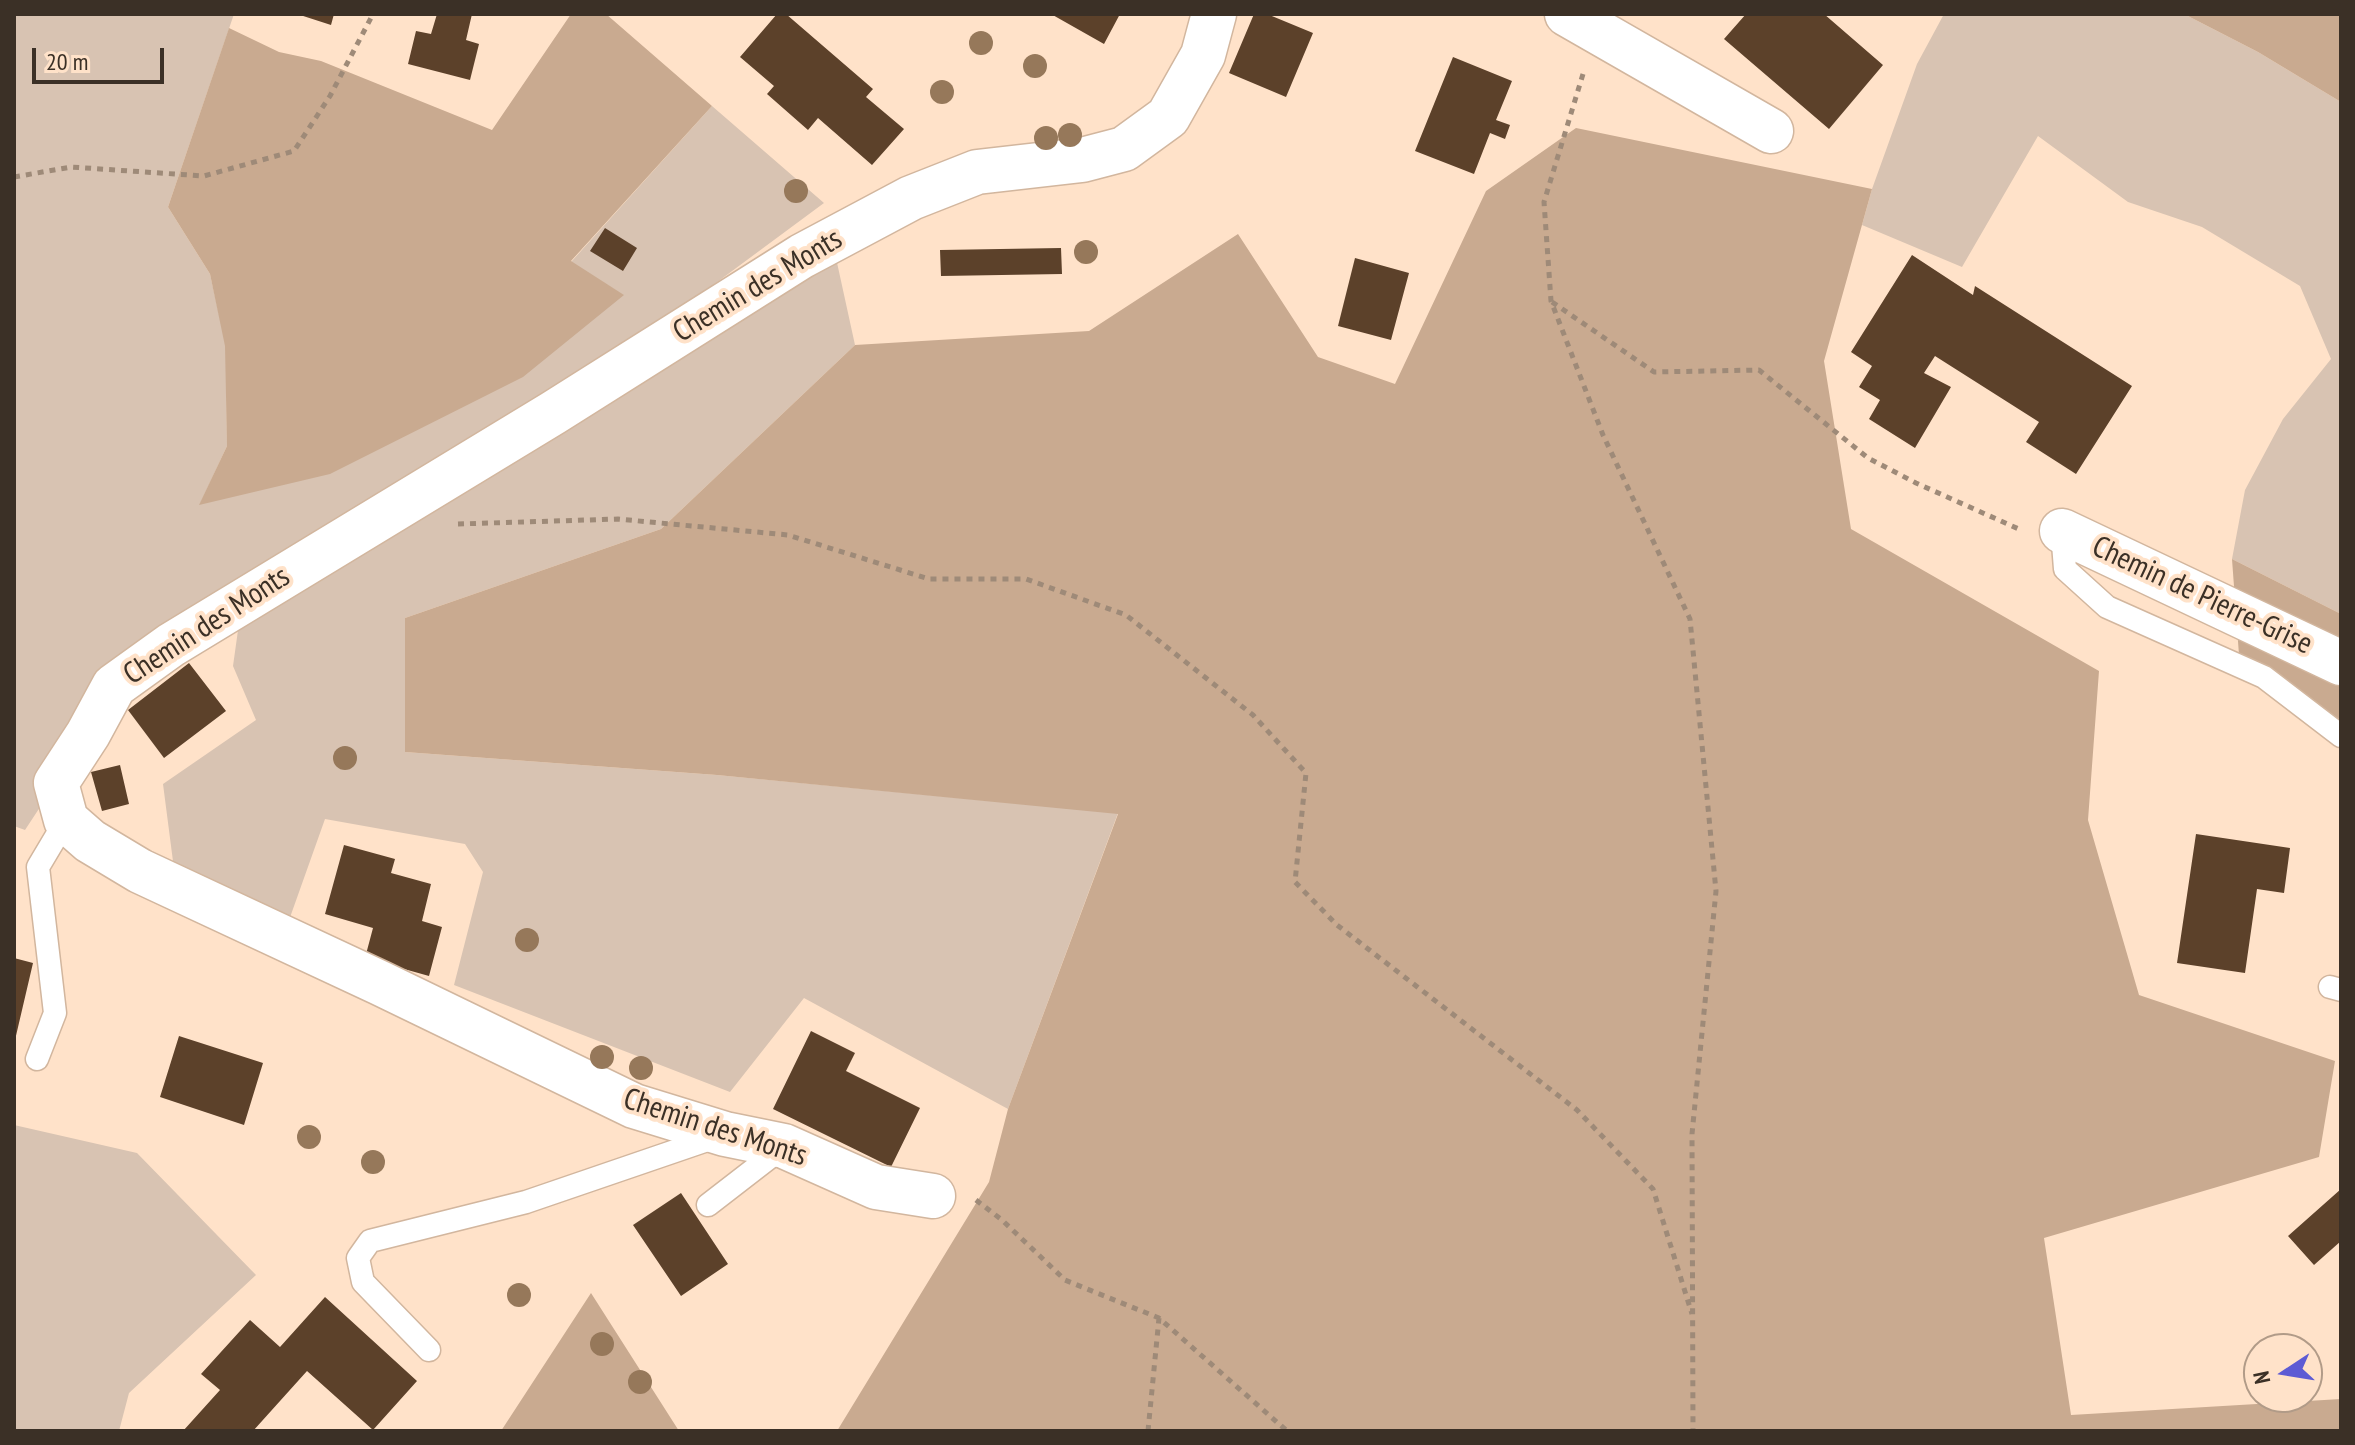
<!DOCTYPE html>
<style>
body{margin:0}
#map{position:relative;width:2355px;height:1445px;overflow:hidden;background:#ffe2c9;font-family:"PT Sans Narrow",sans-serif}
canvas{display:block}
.frame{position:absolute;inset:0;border:16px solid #3b3026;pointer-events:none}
.north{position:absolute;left:2243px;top:1333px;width:80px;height:80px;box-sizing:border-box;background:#ffe2c9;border:2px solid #b19b88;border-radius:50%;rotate:258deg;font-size:22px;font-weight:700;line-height:32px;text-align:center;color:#3b3026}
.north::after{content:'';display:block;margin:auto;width:28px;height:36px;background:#5d5bd4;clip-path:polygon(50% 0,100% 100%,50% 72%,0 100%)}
.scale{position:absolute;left:32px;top:48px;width:132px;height:36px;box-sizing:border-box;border:4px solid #3b3026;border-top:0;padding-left:10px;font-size:24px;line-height:28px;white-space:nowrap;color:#3b3026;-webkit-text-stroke:6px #ffe2c9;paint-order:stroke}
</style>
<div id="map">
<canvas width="2355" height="1445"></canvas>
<div class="frame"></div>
<div class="north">N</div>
<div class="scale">20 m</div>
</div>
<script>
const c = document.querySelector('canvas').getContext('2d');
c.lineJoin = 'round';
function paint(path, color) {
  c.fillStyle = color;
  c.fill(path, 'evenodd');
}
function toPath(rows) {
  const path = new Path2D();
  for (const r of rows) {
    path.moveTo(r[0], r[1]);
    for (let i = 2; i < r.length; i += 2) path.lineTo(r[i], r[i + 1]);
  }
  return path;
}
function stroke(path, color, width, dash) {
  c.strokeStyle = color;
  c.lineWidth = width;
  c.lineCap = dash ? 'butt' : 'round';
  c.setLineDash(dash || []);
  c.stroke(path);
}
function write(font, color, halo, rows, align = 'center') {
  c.font = font + ' "PT Sans Narrow",sans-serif';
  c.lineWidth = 8;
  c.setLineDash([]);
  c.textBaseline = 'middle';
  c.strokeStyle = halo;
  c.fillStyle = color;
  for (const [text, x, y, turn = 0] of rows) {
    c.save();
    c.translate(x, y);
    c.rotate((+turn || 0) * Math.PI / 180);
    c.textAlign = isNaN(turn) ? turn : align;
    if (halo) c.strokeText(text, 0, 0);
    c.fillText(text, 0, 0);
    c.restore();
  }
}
paint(toPath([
 [14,14,234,14,168,207,210,274,226,346,227,446,200,504,623,295,571,262,712,106,824,203,701,294,142,652,25,830,14,826],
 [1944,14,2184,14,2258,52,2341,102,2341,614,2232,559,2245,490,2283,419,2331,359,2300,286,2202,227,2128,202,2038,136,1962,267,1862,225,1872,189,1917,64],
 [836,258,855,345,661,529,405,618,405,752,717,775,1118,813,1008,1109,804,998,730,1092,454,985,483,872,465,844,325,819,288,923,174,869,163,784,256,720,233,666,240,616],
 [14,1125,137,1153,256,1275,129,1393,119,1431,14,1431]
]), '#d8c3b2');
paint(toPath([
 [571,14,606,14,712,106,571,261,624,295,523,377,330,474,199,505,227,446,225,346,210,274,168,207,229,28,279,52,321,61,492,130],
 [2184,14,2341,14,2341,102,2258,52],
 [1576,128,1872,189,1824,361,1851,529,2099,671,2088,820,2139,995,2335,1061,2319,1157,2044,1238,2071,1415,2341,1399,2341,1431,837,1431,989,1182,1008,1109,1118,814,717,775,405,752,405,618,661,529,855,345,1089,331,1238,234,1318,357,1395,384,1486,191],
 [2232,559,2341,614,2341,726,2239,655],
 [591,1293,679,1431,501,1431]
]), '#c9aa90');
paint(toPath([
 [297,14,334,14,331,25],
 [437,14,472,14,466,40,479,44,470,80,408,64,416,31,431,34],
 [777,14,786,14,873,89,866,97,904,129,872,165,818,118,808,130,767,94,774,86,740,57],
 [1051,14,1120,14,1104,44],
 [1254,14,1267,14,1313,33,1286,97,1229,73],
 [1746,14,1824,14,1883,65,1829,129,1724,39],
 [1453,57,1512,81,1496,120,1510,125,1505,139,1490,133,1474,174,1415,151],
 [605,228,637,248,623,271,590,251],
 [1061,248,1062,274,941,276,940,250],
 [1912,255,1973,295,1975,286,2132,386,2076,474,2026,442,2039,422,1935,356,1924,373,1951,387,1915,448,1869,419,1880,400,1859,387,1872,366,1851,352],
 [1355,258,1409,273,1391,340,1338,326],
 [189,663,226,711,164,758,128,710],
 [120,765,129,804,102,811,91,772],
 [2196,834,2290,848,2284,893,2257,889,2245,973,2177,963],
 [344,845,395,859,391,873,431,884,422,921,442,927,429,976,365,958,373,928,325,914],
 [14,958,33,963,15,1040,14,1040],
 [811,1031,855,1053,846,1071,920,1108,891,1167,773,1109],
 [179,1036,263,1063,244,1125,160,1097],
 [2341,1189,2341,1241,2314,1265,2288,1236],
 [681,1193,728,1264,681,1296,633,1225],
 [325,1297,417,1381,373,1430,307,1371,253,1431,183,1431,220,1390,201,1374,250,1320,280,1347]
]), '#5c412a');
const lane = toPath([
 [2062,531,2065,569,2107,607,2264,677,2341,736],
 [2330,987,2341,990],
 [37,1059,55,1013,38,867,66,820],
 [708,1205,783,1147],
 [429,1350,363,1282,358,1258,370,1241,526,1202,716,1137]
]);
const street = toPath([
 [1567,14,1771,131],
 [2062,531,2341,663],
 [933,1196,876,1187,784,1146,725,1134,634,1106,380,983,140,871,90,841,66,820,56,783,88,734,114,686,171,645,553,413,802,256,911,198,977,172,1082,160,1124,149,1168,117,1203,55,1214,14]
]);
stroke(lane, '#d2b69e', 25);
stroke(street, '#d2b69e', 47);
stroke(toPath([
 [1583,74,1544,202,1551,301,1603,435,1690,619,1716,891,1692,1134,1693,1431],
 [14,177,71,167,204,176,294,151,330,96,373,14],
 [1552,302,1654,372,1759,370,1868,458,1916,483,2021,530],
 [458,524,618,519,788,535,929,579,1026,579,1126,615,1253,715,1306,773,1295,882,1337,925,1577,1110,1653,1189,1692,1314],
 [976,1200,1002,1220,1065,1280,1159,1318,1287,1431],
 [1148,1431,1159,1318]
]), '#9e8a78', 5, [6, 6]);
stroke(lane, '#fff', 22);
stroke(street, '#fff', 44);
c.fillStyle = '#96785a';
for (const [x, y] of [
 [981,43],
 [1035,66],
 [942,92],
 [1070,135],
 [1046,138],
 [796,191],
 [1086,252],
 [345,758],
 [527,940],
 [602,1057],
 [641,1068],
 [309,1137],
 [373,1162],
 [519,1295],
 [602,1344],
 [640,1382]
]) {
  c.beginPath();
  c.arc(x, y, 12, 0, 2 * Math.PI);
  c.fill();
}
write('30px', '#3b3026', '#ffe2c9', [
 ["Chemin des Monts",758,286,-31],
 ["Chemin de Pierre-Grise",2202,596,25],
 ["Chemin des Monts",207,626,-33],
 ["Chemin des Monts",715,1128,18]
]);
</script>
